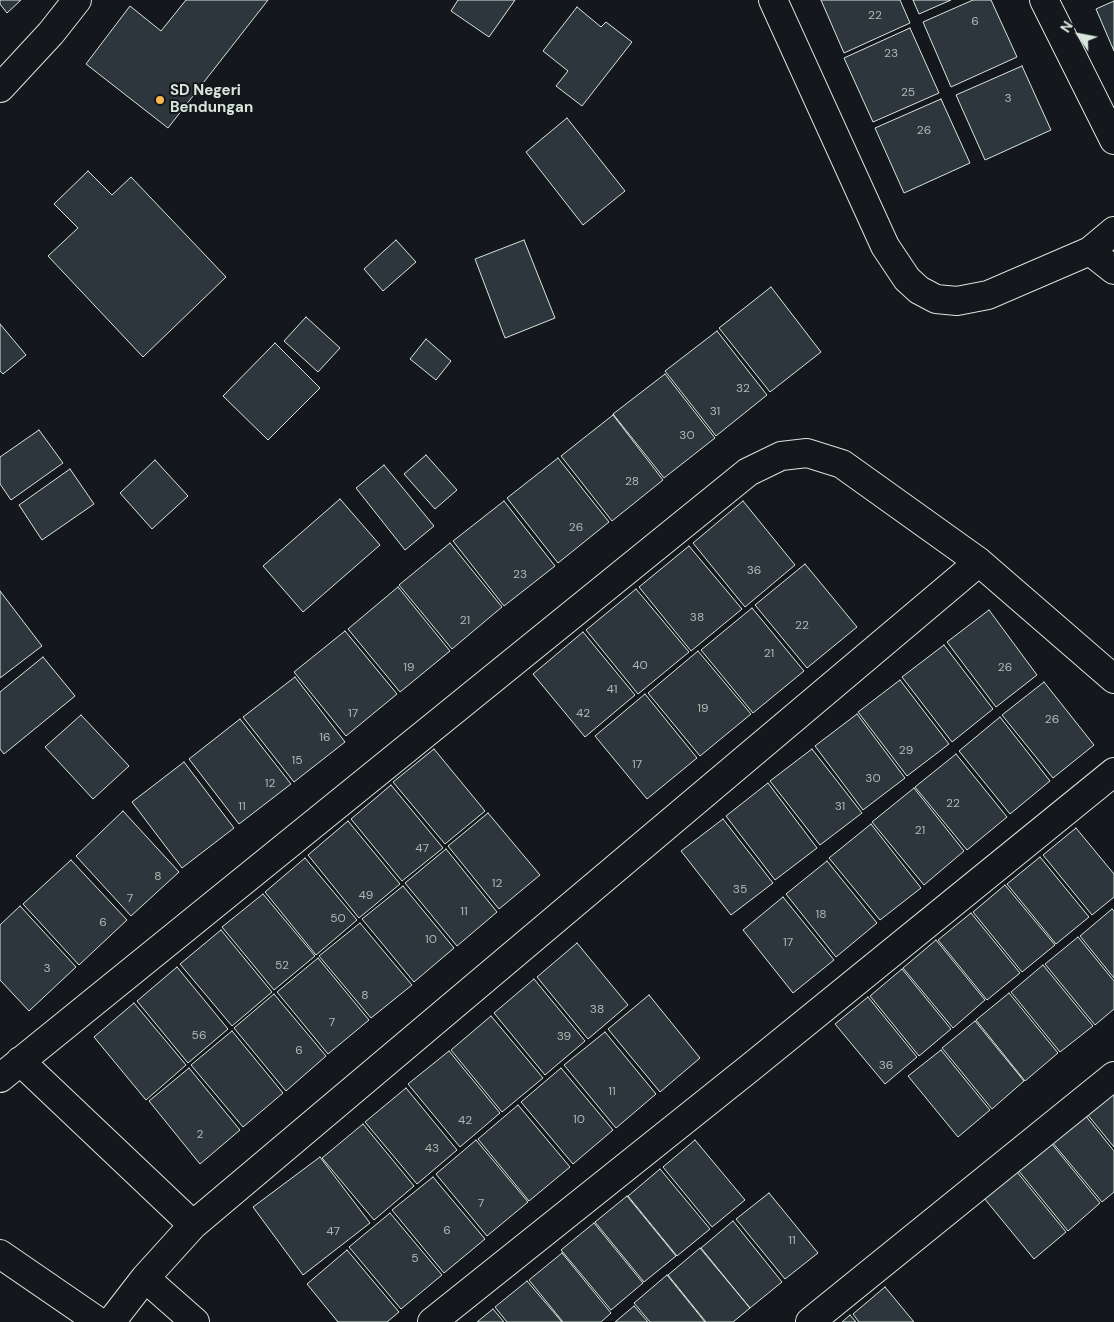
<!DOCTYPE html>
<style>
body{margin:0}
#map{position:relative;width:1114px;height:1322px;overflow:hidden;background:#14181c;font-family:"DM Sans",sans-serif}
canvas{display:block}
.north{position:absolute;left:1054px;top:10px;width:50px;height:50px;-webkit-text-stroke:4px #14181c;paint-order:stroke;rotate:303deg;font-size:14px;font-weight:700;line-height:20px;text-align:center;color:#d8e6dc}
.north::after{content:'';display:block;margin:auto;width:18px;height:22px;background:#d8e6dc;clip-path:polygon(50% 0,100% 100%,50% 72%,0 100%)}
</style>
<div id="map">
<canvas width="1114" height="1322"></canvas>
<div class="north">N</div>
</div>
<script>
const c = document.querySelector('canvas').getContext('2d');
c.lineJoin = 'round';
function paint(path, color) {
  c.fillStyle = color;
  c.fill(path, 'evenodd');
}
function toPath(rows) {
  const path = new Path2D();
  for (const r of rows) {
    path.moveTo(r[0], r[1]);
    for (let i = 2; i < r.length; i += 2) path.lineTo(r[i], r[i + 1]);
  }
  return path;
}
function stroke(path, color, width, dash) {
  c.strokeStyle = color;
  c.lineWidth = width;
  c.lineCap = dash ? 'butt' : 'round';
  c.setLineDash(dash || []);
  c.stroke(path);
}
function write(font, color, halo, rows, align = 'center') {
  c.font = font + ' "DM Sans",sans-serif';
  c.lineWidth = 4;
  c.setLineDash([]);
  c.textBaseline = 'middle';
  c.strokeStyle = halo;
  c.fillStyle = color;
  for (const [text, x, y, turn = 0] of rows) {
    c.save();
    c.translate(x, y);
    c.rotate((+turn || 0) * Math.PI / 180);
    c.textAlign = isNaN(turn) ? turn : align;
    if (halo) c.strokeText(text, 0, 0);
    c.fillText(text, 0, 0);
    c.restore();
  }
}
const building = toPath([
 [0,0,21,0,7,13,0,4,0,0],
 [186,0,268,0,168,128,86,64,130,6,161,31,186,0],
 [458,0,515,0,489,37,451,11,458,0],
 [821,0,900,0,910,23,844,53,821,0],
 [913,0,951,0,919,14,913,0],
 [973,0,991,0,1017,57,951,87,923,22,973,0],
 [1114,1,1114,51,1096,9,1114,1],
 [577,7,601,27,606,22,632,42,582,106,556,86,568,71,543,51,577,7],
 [910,28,939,93,873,122,844,58,910,28],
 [1022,66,1051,130,985,160,956,95,1022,66],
 [941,99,970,163,904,193,875,128,941,99],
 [567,118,625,191,583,225,526,152,567,118],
 [88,171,112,195,131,177,226,277,143,357,48,256,78,228,54,204,88,171],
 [396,240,416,262,383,291,364,269,396,240],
 [524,240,555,318,505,338,475,259,524,240],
 [771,287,821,352,770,392,719,328,771,287],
 [306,317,340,348,318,372,284,341,306,317],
 [0,324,26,355,3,374,0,371,0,324],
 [717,331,767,395,716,436,665,371,717,331],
 [426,339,451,361,436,380,410,359,426,339],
 [275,343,320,388,268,440,223,396,275,343],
 [665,374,715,438,664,478,613,414,665,374],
 [613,415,663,480,612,521,561,456,613,415],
 [39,430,63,463,11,500,0,484,0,457,39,430],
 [426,455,457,490,435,509,404,474,426,455],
 [558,458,609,522,558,563,507,498,558,458],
 [155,460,188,496,152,529,120,493,155,460],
 [384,465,434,526,405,550,356,488,384,465],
 [70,469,94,504,42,540,19,505,70,469],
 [340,499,380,545,303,612,263,566,340,499],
 [504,501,555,566,504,606,453,541,504,501],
 [743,501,795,565,745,607,693,543,743,501],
 [450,543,502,607,452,649,399,585,450,543],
 [689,546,742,609,691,651,639,587,689,546],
 [805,564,857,627,807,668,755,605,805,564],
 [398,587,450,651,400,692,348,629,398,587],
 [636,589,689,652,638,694,586,630,636,589],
 [0,591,42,646,0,678,0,591],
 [752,608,804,671,753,713,701,650,752,608],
 [989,610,1037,675,996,707,947,642,989,610],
 [345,631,397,694,346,736,294,672,345,631],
 [583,632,635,695,585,737,533,674,583,632],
 [944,645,993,709,952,742,902,677,944,645],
 [698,651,751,714,700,756,648,693,698,651],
 [43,657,75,696,4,754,0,749,0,692,43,657],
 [295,677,345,742,294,782,243,717,295,677],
 [900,680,949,744,907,776,858,712,900,680],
 [1044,682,1094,745,1053,778,1002,715,1044,682],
 [645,694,697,758,647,799,595,736,645,694],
 [857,714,905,778,863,810,815,746,857,714],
 [81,715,129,766,93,799,45,747,81,715],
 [1000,717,1050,781,1010,814,959,751,1000,717],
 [240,719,291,784,239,824,189,759,240,719],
 [434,749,485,811,445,844,393,782,434,749],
 [812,749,862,813,820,845,770,781,812,749],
 [956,754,1007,817,967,850,915,787,956,754],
 [184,762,234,828,182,868,132,802,184,762],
 [768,783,817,848,775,880,726,816,768,783],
 [391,785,443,848,402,881,351,819,391,785],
 [914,788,964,851,924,885,872,822,914,788],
 [123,811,179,872,131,916,76,856,123,811],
 [488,813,540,875,499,909,448,846,488,813],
 [723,819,773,883,731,915,681,851,723,819],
 [348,821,400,884,359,918,308,855,348,821],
 [871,824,921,888,880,920,829,858,871,824],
 [1076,828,1114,874,1114,897,1092,915,1043,855,1076,828],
 [446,849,497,912,457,946,405,883,446,849],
 [1040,857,1089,917,1056,944,1007,884,1040,857],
 [305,858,357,920,316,955,265,892,305,858],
 [71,860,127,920,79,965,23,904,71,860],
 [827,861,877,923,836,957,786,894,827,861],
 [1005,885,1055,945,1022,972,973,912,1005,885],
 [403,886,454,948,414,982,362,919,403,886],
 [263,894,315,956,274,990,222,927,263,894],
 [783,897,834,960,793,993,743,930,783,897],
 [20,906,76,967,29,1011,0,980,0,925,20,906],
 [1112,909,1114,911,1114,978,1080,936,1112,909],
 [971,913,1020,973,987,1000,938,940,971,913],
 [360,923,412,985,371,1018,319,956,360,923],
 [221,930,272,992,232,1026,180,964,221,930],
 [1078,937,1114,981,1114,1009,1095,1025,1045,964,1078,937],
 [936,940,985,1000,953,1028,903,968,936,940],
 [577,943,628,1005,588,1039,537,977,577,943],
 [318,958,369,1020,328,1054,277,992,318,958],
 [1043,965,1093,1026,1060,1052,1011,992,1043,965],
 [177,967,228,1029,188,1063,137,1001,177,967],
 [902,969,951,1029,919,1056,870,996,902,969],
 [534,979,585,1041,545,1075,494,1013,534,979],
 [1009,993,1058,1053,1025,1081,976,1020,1009,993],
 [274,994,326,1056,286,1091,234,1028,274,994],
 [649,995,700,1058,660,1092,608,1029,649,995],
 [868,997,917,1057,885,1084,835,1024,868,997],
 [134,1003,186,1065,146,1100,94,1037,134,1003],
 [491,1016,543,1078,502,1112,451,1050,491,1016],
 [975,1021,1024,1081,992,1109,942,1048,975,1021],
 [232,1031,283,1093,243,1127,191,1065,232,1031],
 [605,1032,656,1094,616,1128,564,1065,605,1032],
 [941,1050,990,1110,958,1137,908,1076,941,1050],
 [449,1051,500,1113,460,1147,408,1084,449,1051],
 [189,1068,240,1130,200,1164,149,1101,189,1068],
 [561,1068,613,1130,573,1164,521,1102,561,1068],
 [406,1088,457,1150,417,1184,365,1122,406,1088],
 [1114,1092,1114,1147,1087,1114,1114,1092],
 [518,1105,570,1167,529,1201,478,1139,518,1105],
 [1085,1115,1114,1151,1114,1192,1102,1202,1052,1142,1085,1115],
 [363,1124,414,1186,374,1220,322,1158,363,1124],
 [476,1140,528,1202,487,1236,436,1174,476,1140],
 [695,1140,745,1200,712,1227,663,1167,695,1140],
 [1051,1143,1100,1203,1068,1231,1018,1170,1051,1143],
 [320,1157,370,1223,303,1275,253,1207,320,1157],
 [660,1169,710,1229,677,1256,628,1196,660,1169],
 [1017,1172,1066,1232,1034,1259,984,1198,1017,1172],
 [433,1177,485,1239,444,1273,392,1210,433,1177],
 [769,1193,818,1253,785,1279,736,1219,769,1193],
 [627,1196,676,1256,644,1282,595,1222,627,1196],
 [390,1213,442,1275,401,1309,349,1247,390,1213],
 [733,1221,782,1282,750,1308,701,1248,733,1221],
 [594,1223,643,1283,611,1310,561,1250,594,1223],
 [700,1248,750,1308,733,1322,706,1322,668,1275,700,1248],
 [347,1250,399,1312,387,1322,338,1322,307,1284,347,1250],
 [562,1253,611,1313,601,1322,563,1322,529,1280,562,1253],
 [667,1275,705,1322,650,1322,634,1303,667,1275],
 [527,1281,562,1322,507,1322,495,1307,527,1281],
 [885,1287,914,1322,859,1322,853,1314,885,1287],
 [634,1306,648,1322,615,1322,634,1306],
 [493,1309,504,1322,477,1322,493,1309],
 [850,1315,856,1322,842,1322,850,1315]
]);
paint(building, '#2c363c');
stroke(building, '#d8e6dc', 1);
const minor = toPath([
 [773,0,885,246,907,279,919,290,936,299,957,301,988,295,1090,251,1114,231],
 [1044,0,1114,140],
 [0,88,51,33,77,0],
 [1090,251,1114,270],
 [20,1061,193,1225],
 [0,1078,748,472,781,456,807,453,842,464,979,562,1114,679],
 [0,1254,99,1322],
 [145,1278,195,1322],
 [111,1322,145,1278,193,1225,979,562],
 [432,1322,751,1067,1114,772],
 [810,1322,1114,1076]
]);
stroke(minor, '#d8e6dc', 30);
stroke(minor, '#14181c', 28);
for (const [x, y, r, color] of [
 [160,100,5,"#ffb74d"]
]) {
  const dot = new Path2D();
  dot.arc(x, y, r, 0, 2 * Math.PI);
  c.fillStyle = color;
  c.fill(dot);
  stroke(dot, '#14181c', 2);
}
write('12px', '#adbab4', null, [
 ["22",875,16],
 ["6",975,22],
 ["23",891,54],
 ["25",908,93],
 ["3",1008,99],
 ["26",924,131],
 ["32",743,389],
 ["31",715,412],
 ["30",687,436],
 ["28",632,482],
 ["26",576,528],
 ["36",754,571],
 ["23",520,575],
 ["38",697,618],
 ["21",465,621],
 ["22",802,626],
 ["21",769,654],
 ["40",640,666],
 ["19",409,668],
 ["26",1005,668],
 ["41",612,690],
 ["19",703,709],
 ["17",353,714],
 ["42",583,714],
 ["26",1052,720],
 ["16",325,738],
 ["29",906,751],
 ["15",297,761],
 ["17",637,765],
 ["30",873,779],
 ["12",270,784],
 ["22",953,804],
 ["11",242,807],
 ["31",840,807],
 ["21",920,831],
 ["47",422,849],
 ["8",158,877],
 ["12",497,884],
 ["35",740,890],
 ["49",366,896],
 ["7",130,899],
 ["11",464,912],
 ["18",821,915],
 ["50",338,919],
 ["6",103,923],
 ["10",431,940],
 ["17",788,943],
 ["52",282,966],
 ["3",47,969],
 ["8",365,996],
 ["38",597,1010],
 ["7",332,1023],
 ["56",199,1036],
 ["39",564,1037],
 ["6",299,1051],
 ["36",886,1066],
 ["11",612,1092],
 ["10",579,1120],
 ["42",465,1121],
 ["2",200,1135],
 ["43",432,1149],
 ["7",481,1204],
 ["6",447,1231],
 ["47",333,1232],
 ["11",792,1241],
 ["5",415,1259]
]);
write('bold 15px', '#d8e6dc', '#14181c', [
 ["SD Negeri",170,91],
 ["Bendungan",170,108]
], 'left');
</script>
